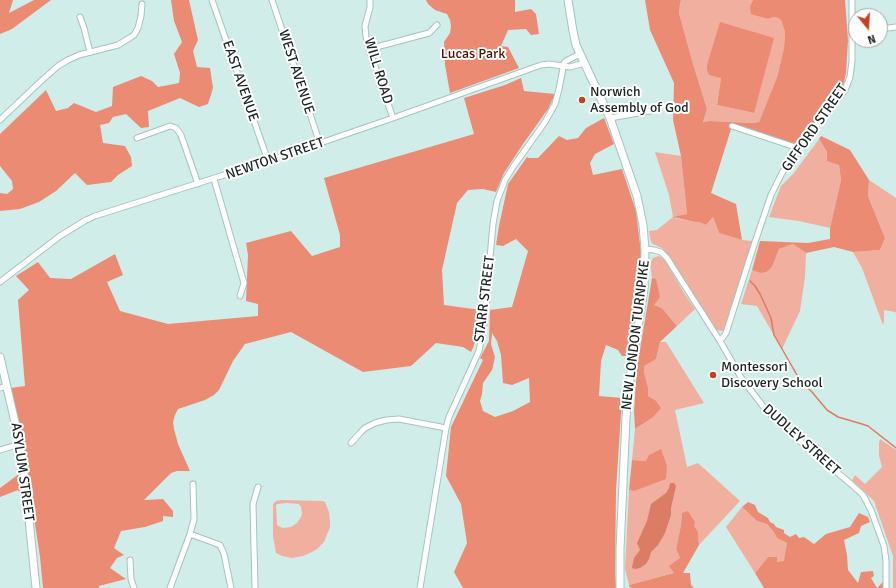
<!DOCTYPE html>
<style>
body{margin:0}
#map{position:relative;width:896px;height:588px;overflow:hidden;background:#d0ede9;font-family:Signika,sans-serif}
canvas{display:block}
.north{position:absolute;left:848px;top:8px;width:40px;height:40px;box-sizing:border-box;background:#fff;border:1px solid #a3a8a7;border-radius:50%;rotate:162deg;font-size:11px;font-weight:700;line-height:16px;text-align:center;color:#1a2523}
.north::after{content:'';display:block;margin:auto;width:14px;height:18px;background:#c9401e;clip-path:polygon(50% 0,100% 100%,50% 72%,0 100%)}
</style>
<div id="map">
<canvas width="896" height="588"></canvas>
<div class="north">N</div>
</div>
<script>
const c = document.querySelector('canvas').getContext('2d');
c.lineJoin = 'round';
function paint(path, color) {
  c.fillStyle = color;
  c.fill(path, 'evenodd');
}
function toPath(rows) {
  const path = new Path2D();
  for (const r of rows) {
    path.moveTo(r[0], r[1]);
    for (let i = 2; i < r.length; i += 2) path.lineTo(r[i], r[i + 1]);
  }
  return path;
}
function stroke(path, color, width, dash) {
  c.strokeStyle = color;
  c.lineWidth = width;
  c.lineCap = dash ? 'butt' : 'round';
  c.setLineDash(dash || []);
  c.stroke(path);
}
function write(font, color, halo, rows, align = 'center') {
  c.font = font + ' Signika,sans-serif';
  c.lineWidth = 4;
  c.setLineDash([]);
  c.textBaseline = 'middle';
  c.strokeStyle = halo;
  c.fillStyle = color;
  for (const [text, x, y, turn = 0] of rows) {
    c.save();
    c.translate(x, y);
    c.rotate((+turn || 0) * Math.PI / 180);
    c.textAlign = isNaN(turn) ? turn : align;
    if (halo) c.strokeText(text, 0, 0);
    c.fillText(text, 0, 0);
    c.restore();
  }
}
paint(toPath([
 [681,0,753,0,750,6,768,19,774,17,778,18,781,20,785,32,784,48,777,77,759,122,752,123,710,121,703,122,707,109,693,64,679,13,680,4],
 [721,78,754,113,717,105],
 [819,139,827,152,839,165,841,180,830,228,799,221,769,217,781,186,794,173],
 [655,152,681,156,687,214,674,218,695,222,699,222,706,225,713,217,719,233,742,240,753,241,746,260,741,277,738,286,725,329,722,331,715,330,668,255,662,248,653,244,651,242,649,231,657,230,673,217,669,195],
 [869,180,896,198,896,313,895,312,884,310,884,321,883,325,862,268,853,252,880,250,885,238,868,196],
 [793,244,806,253,805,277,800,311,782,349,757,306,741,304,752,270,760,273,772,267,779,249],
 [659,256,665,260,684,293,695,309,677,326,662,308,654,305,656,280,652,278,650,263,653,258],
 [660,342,666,342,704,403,675,410,687,467,698,463,740,501,699,545,698,532,682,514,681,525,676,549,680,558,674,573,629,585,625,569,629,490,634,491,646,461,632,460,635,429,652,418,655,400,648,396,648,388,644,372,644,365,656,359],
 [880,439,896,450,896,588,893,588,893,556,874,501,852,480,855,475,865,484,882,467,879,456,879,443],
 [281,500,323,501,325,502,329,512,330,522,330,527,324,542,317,549,312,552,303,556,292,558,282,556,276,553,273,536,273,504,276,501],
 [287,503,299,504,301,507,302,514,301,517,297,523,291,527,283,528,278,526,277,524,276,505,278,504],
 [742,507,757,521,767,524,773,531,777,538,787,543,785,562,776,562,777,557,768,557,755,573,726,527]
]), '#f1af9f');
paint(toPath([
 [0,0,13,0,9,13,34,0,51,0,12,29,0,34],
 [171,0,189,0,198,40,193,51,197,67,210,68,213,88,208,104,199,107,180,98,148,111,149,127,141,128,126,114,113,117,109,123,100,125,103,143,125,146,131,157,132,166,118,175,111,182,87,185,75,173,56,191,39,202,20,209,0,211,0,193,7,194,13,189,12,181,0,166,0,134,46,90,56,111,68,108,74,103,96,112,112,106,113,87,141,76,152,81,158,87,179,83,180,73,174,54,182,42,174,21],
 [426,0,515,0,515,12,531,9,536,14,539,34,531,35,526,29,508,30,501,46,508,47,519,68,450,93,445,65,444,42,450,33,451,26,450,20,447,14,435,10,428,4],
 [645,0,681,0,680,4,679,13,693,64,707,109,703,122,710,121,752,123,759,122,777,77,784,48,785,32,781,20,778,18,774,17,768,19,751,14,750,6,753,0,845,0,848,40,846,73,842,91,793,149,732,126,711,193,736,204,742,240,719,233,713,217,706,225,699,222,695,222,673,217,687,214,681,156,673,120,674,83,650,30],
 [720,22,774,38,754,113,717,105,721,78,709,75,707,70,707,65],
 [521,78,524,91,555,94,548,109,523,144,504,173,496,192,483,189,468,190,457,203,442,270,444,305,481,310,477,336,473,348,471,352,463,347,436,343,411,366,363,372,291,332,245,344,233,361,219,390,214,395,205,400,178,409,175,415,173,422,174,429,178,444,190,471,177,471,171,473,144,500,163,499,173,511,173,517,163,516,163,521,145,527,121,531,114,548,124,555,117,558,110,568,126,579,99,586,99,588,43,588,40,557,22,439,11,388,25,386,18,300,29,290,16,276,38,262,50,278,71,279,115,254,123,275,107,282,120,311,168,324,258,316,258,304,246,301,248,255,246,243,291,231,312,256,340,247,340,235,324,178,474,134,464,98,505,85],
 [604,118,614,144,595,154,590,163,593,175,622,169,636,211,641,253,638,287,628,356,622,356,618,350,606,345,601,361,599,396,622,398,616,490,615,573,616,588,463,588,454,572,467,543,461,504,446,476,451,427,483,360,480,358,489,341,490,310,512,307,528,251,516,239,503,246,496,245,499,226,508,184,527,157,529,158,538,158,559,136,567,140,578,138,586,128],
 [492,333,497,341,501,355,503,383,512,385,529,378,530,402,513,411,495,417,483,411,480,401,482,394,483,383,492,370,495,357,491,344],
 [821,136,850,150,869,180,868,196,885,238,880,250,853,252,834,247,806,253,793,244,779,249,772,267,766,272,760,273,752,270,760,241,808,243,830,239,830,228,841,180,839,165,827,161,827,152,819,139],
 [652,278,656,279,660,297,654,305,662,308,677,326,660,342,656,359,644,366,644,372,648,388,648,396,655,400,661,408,652,418,635,429,634,411,637,367],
 [661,449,667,466,666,479,634,491,629,490,632,460,646,461,649,455],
 [19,474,23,501,18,490,0,497,0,488],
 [748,502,755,505,758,512,768,518,770,522,774,524,776,527,784,530,784,533,790,537,796,534,799,538,804,537,814,544,826,534,850,527,859,513,868,517,870,522,861,526,859,533,844,540,847,555,848,570,858,583,861,572,873,571,874,576,871,578,877,588,883,582,883,588,764,588,755,573,768,557,777,557,777,562,784,561,787,543,777,538,773,531,767,524,757,521,742,507],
 [688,511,695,522,694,526,698,532,699,545,683,573,690,573,691,585,694,588,630,588,629,585,674,573,669,566,680,558,676,549,681,525,682,513]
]), '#ec8b73');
paint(toPath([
 [670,483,674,483,676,486,671,508,671,515,665,533,658,545,651,552,649,559,646,564,640,568,635,569,632,568,634,558,640,550,637,543,647,521,651,504,666,493,669,488]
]), '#db7c65');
stroke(toPath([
 [750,281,755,286,760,294,771,318,774,335,801,382,812,392,827,410,838,417,862,424,868,426,896,448]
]), '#db7c65', 1.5);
const street = toPath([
 [212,0,268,161],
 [272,0,320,144],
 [370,0,370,7,365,26,366,37,369,49,393,118],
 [80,17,84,28,90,52],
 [880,29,896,27],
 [369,49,429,33,437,25],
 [610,118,650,111],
 [0,120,40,82,58,66,68,60,79,55,118,45,131,37,134,35,138,28,141,16,142,4],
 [732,126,798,148],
 [137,138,170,126,176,128,181,135,198,184],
 [214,179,244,283,240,296],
 [645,249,654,250,661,252,667,258,720,341,742,379,766,410,796,438,851,484,863,495,871,510,884,546,886,561,886,588],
 [0,282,60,236,86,220,95,216,268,161,393,118,541,65,549,64,570,67,584,63],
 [720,341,726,333,753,248,771,195,783,171,798,148,845,90,850,77,852,61,852,0],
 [0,388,7,386],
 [351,443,360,433,365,428,375,423,386,420,399,419,446,428],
 [0,450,20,444],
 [190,534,220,545,224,554,231,588],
 [130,560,131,579,134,588],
 [170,588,190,534,194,519,193,484],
 [255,588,253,504,258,487],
 [420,588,446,428,449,417,479,351,484,324,493,224,497,201,505,180,513,167,545,122,555,104,559,89,564,63,566,61,580,54]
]);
const secondary = toPath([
 [568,0,573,31,576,45,610,118,637,196,643,225,645,249,644,289,628,392,626,418,620,549,620,588],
 [0,357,20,444,25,480,36,588]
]);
stroke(street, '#a7c3bf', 7);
stroke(secondary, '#a7c3bf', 9);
stroke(street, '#fff', 5);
stroke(secondary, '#fff', 7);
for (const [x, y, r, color] of [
 [582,100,4,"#c9401e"],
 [713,375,4,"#c9401e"]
]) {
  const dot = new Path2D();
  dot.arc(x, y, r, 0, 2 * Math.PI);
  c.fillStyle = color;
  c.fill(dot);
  stroke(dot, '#fff', 1.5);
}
write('14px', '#4e1204', '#fff', [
 ["Lucas Park",473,54]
]);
write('14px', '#1a2523', '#fff', [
 ["WILL ROAD",378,71,73],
 ["WEST AVENUE",296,72,72],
 ["EAST AVENUE",240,81,71],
 ["GIFFORD STREET",815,128,-55],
 ["NEWTON STREET",275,159,-19],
 ["STARR STREET",485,299,-83],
 ["NEW LONDON TURNPIKE",636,335,-83],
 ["DUDLEY STREET",801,440,42],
 ["ASYLUM STREET",22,472,82]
]);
write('14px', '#1a2523', '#fff', [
 ["Norwich",590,92],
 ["Assembly of God",590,108],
 ["Montessori",721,367],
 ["Discovery School",721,383]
], 'left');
</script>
